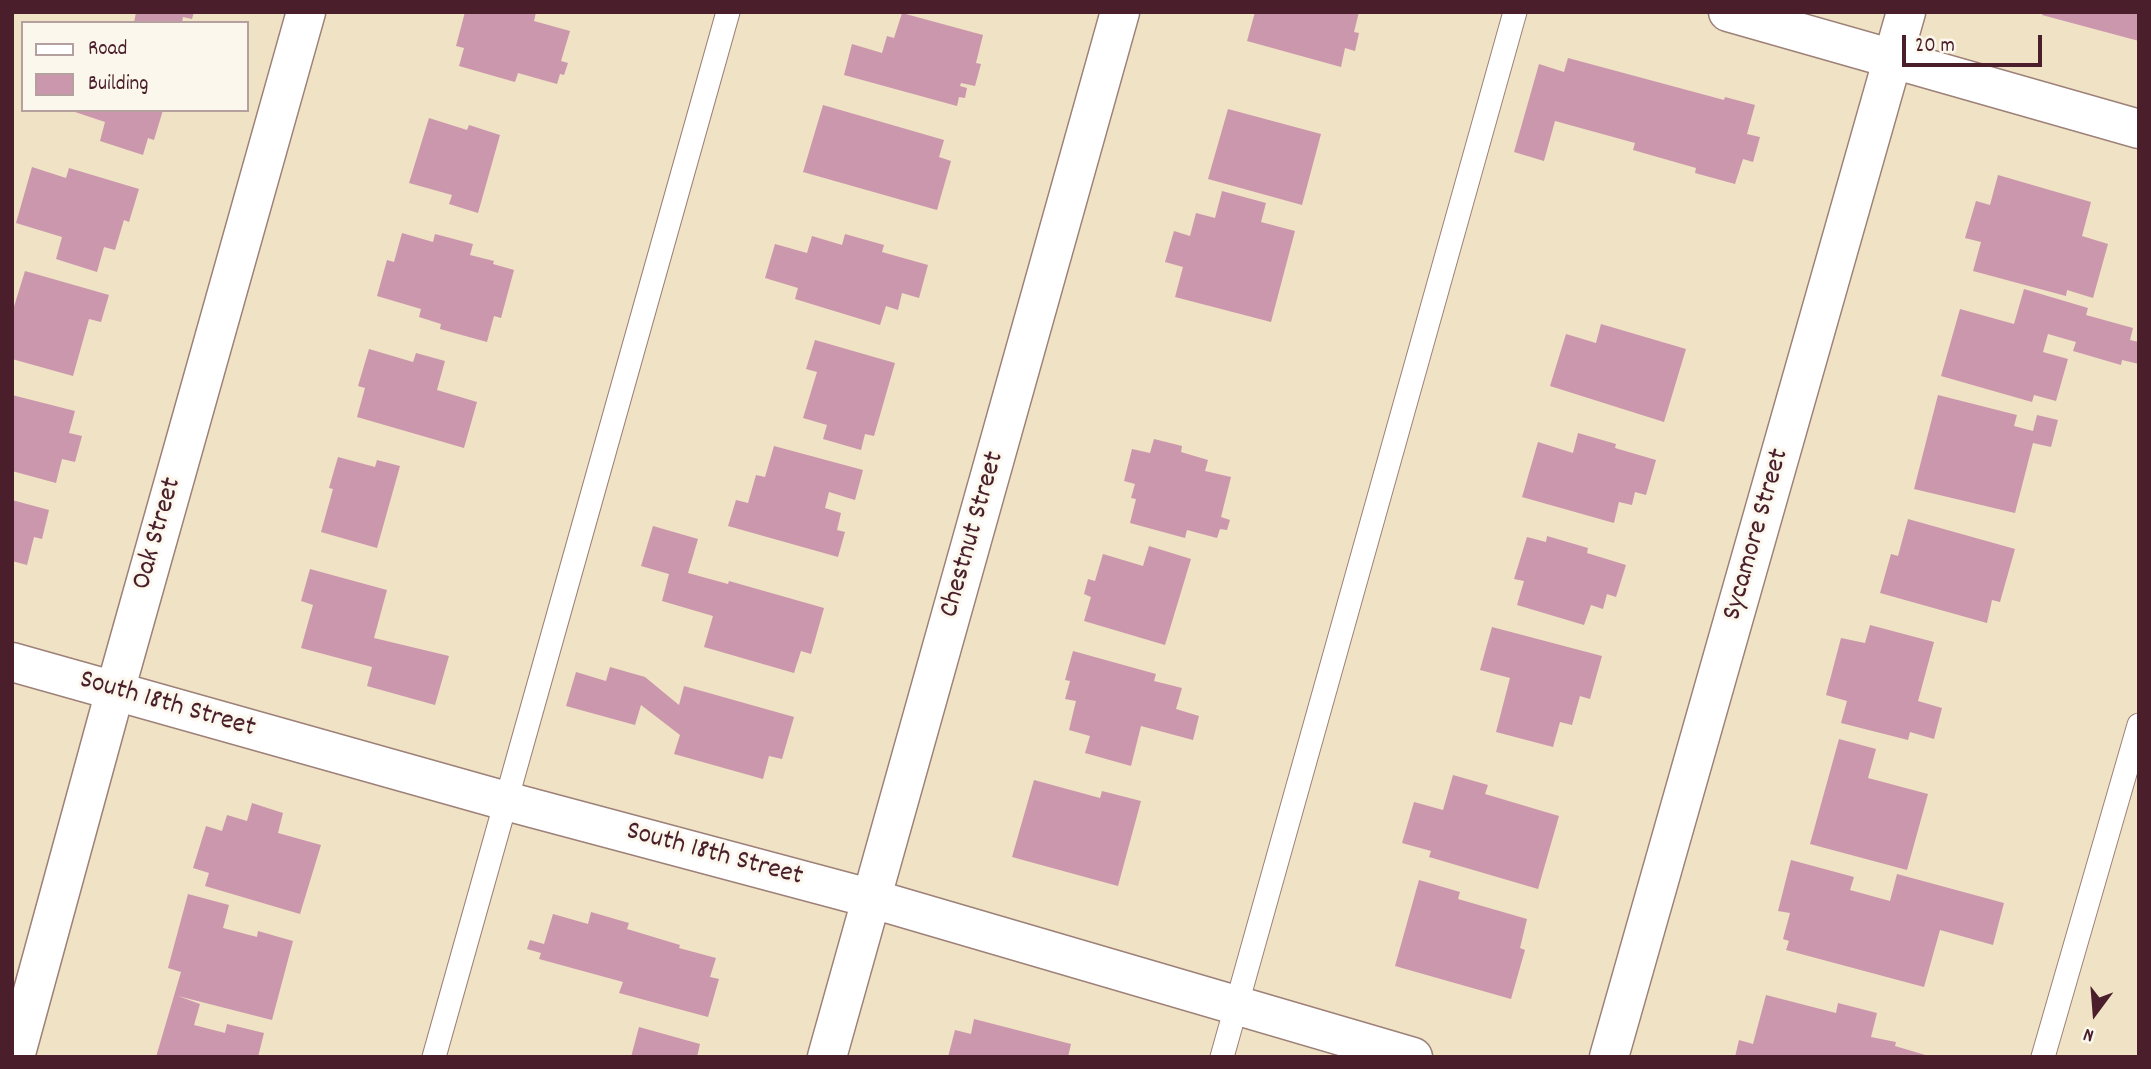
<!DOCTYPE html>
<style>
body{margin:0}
#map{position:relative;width:2151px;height:1069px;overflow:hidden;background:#f0e2c5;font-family:Dekko,sans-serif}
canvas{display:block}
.frame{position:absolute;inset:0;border:14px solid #4a1f2b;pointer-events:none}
.legend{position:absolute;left:21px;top:21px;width:228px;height:91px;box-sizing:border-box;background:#fbf7ec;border:2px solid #b4a19f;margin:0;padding:9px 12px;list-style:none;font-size:21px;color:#4a1f2b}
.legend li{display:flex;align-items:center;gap:14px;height:35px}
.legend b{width:35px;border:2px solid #b4a19f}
.north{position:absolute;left:2060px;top:978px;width:70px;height:70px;-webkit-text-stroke:5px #fbf7ec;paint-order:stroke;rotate:196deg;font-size:19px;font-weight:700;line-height:28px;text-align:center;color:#4a1f2b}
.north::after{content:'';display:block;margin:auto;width:24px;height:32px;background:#4a1f2b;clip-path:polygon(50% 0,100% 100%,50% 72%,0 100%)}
.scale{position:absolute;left:1902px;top:35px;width:140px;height:32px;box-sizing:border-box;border:4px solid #4a1f2b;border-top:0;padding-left:9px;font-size:21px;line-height:24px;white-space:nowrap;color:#4a1f2b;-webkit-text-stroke:5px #fbf7ec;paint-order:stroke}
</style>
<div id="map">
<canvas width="2151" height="1069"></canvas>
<div class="frame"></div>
<ul class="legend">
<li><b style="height:9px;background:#fff"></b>Road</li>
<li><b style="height:19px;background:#cb97ac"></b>Building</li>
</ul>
<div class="north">N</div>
<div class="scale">20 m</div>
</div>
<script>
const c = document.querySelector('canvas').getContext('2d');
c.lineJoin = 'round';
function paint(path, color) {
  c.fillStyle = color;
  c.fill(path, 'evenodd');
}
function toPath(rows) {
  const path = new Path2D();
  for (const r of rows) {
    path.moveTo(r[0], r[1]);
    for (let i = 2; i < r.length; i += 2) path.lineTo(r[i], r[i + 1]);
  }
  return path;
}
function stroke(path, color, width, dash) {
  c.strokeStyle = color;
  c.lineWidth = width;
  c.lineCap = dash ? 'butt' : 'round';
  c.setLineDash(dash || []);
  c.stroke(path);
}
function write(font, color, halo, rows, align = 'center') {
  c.font = font + ' Dekko,sans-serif';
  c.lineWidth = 6;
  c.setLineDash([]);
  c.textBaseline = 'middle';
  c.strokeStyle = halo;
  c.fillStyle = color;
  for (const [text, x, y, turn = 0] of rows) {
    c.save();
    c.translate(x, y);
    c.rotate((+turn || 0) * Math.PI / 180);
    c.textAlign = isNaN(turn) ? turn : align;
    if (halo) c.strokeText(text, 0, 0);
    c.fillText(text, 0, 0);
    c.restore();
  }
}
paint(toPath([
 [136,12,194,12,192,19,183,17,182,23,134,23],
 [465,12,536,12,534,21,570,31,561,61,568,63,564,75,560,74,557,84,518,73,515,82,459,66,464,48,456,46],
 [1255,12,1359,12,1354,32,1359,33,1355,51,1345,48,1341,67,1247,41],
 [2043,12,2139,12,2139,41,2042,15],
 [902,13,983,35,976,63,981,64,975,86,961,83,960,86,967,88,965,98,959,97,957,106,844,75,852,44,882,53,887,36,894,38],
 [1568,58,1724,100,1725,97,1755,105,1747,134,1760,137,1753,162,1743,159,1735,184,1695,173,1696,168,1633,150,1635,143,1555,121,1544,161,1514,152,1539,64,1564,72],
 [823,105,944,140,939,157,951,161,937,210,803,172],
 [1228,109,1321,134,1302,205,1208,179],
 [69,110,163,110,154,140,148,138,143,155,100,141,105,122],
 [429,118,467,130,469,125,500,135,478,213,449,204,452,195,409,183],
 [32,167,66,178,69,168,139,189,129,222,124,220,115,250,104,247,97,272,56,259,62,237,16,223],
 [1998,175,2091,202,2082,236,2108,244,2093,298,2067,290,2066,296,1973,271,1981,242,1965,238,1976,201,1990,205],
 [1222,191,1266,203,1261,222,1295,231,1271,322,1175,297,1183,267,1165,262,1174,231,1190,236,1196,213,1215,218],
 [402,233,433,242,435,234,473,244,470,255,494,261,493,264,514,270,501,318,494,316,487,342,440,329,441,324,419,317,421,309,377,296,387,260,394,262],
 [845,234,884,245,882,252,928,265,919,298,902,293,898,310,886,306,880,325,795,299,798,288,765,278,775,244,807,253,812,236,842,245],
 [25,271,109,295,101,322,89,319,73,376,12,359,12,313],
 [2024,289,2088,308,2086,315,2133,328,2130,340,2139,342,2139,364,2122,360,2121,365,2073,351,2076,342,2048,334,2043,352,2068,359,2056,401,2034,395,2032,402,1941,376,1960,309,2014,324],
 [1601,324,1686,349,1664,422,1550,386,1566,334,1596,343],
 [815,340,895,363,874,436,865,434,861,450,823,439,827,425,803,418,817,372,806,369],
 [369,349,413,362,416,353,445,361,437,390,477,402,464,448,357,417,365,388,358,386],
 [12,395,75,411,69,433,82,436,75,462,62,459,56,483,12,471],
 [1938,395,2017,415,2014,426,2033,431,2037,415,2058,420,2051,447,2033,443,2015,513,1914,489],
 [1578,433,1616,444,1615,448,1656,460,1646,495,1635,492,1632,505,1619,502,1614,523,1522,497,1538,442,1573,453],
 [1154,439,1182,446,1181,452,1208,460,1205,471,1231,477,1221,517,1230,520,1227,530,1220,529,1217,538,1187,530,1185,538,1130,523,1136,499,1131,498,1135,484,1124,481,1132,449,1150,453],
 [774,446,863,470,855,500,829,492,825,508,841,513,837,530,845,532,838,557,728,526,736,500,748,503,756,475,765,477],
 [338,457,375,467,377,460,400,466,377,548,321,532,333,489,329,488],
 [12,500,49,510,42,539,34,537,27,565,12,561],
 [1908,519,2015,549,2000,602,1992,600,1987,623,1880,593,1891,554,1898,556],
 [653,526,698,539,688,573,728,584,729,581,824,608,811,654,801,651,794,673,704,647,713,616,662,601,669,574,641,566],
 [1547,536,1588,548,1587,553,1626,565,1616,597,1607,594,1603,609,1591,605,1584,625,1517,605,1524,581,1514,579,1527,537,1546,542],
 [1149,546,1191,559,1165,645,1084,621,1091,597,1084,594,1088,579,1095,581,1103,554,1143,566],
 [310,569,387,590,374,638,449,656,435,705,367,686,372,667,301,648,313,605,301,601],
 [1870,625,1934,642,1918,701,1942,708,1934,739,1910,732,1908,740,1841,723,1847,701,1826,695,1841,638,1865,643],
 [1492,627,1602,656,1590,699,1580,696,1572,725,1560,722,1553,747,1496,732,1510,678,1480,670],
 [1073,651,1156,674,1154,681,1182,688,1176,709,1199,716,1193,740,1141,726,1131,766,1085,753,1090,736,1069,730,1076,701,1065,699,1070,681,1065,680],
 [610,667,645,677,679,705,684,686,794,717,782,759,769,756,763,779,674,754,680,735,641,705,635,725,566,706,576,672,606,681],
 [1839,739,1876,749,1868,778,1928,794,1907,870,1810,844],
 [1453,775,1488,785,1485,794,1559,816,1538,889,1429,857,1431,851,1402,843,1414,802,1443,810],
 [1034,780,1100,798,1102,791,1141,801,1118,886,1012,857],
 [252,803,283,813,278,833,321,845,300,914,205,886,209,873,193,868,206,826,222,831,227,815,247,821],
 [1791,860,1854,877,1850,890,1890,901,1897,874,2004,903,1993,945,1940,930,1924,987,1786,950,1789,941,1783,939,1790,913,1778,911],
 [1419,880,1460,892,1458,899,1527,919,1520,948,1525,950,1511,999,1395,966],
 [188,894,229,905,223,928,257,937,258,931,293,941,272,1020,178,996,200,1004,194,1025,225,1033,227,1024,264,1033,258,1057,156,1057,181,972,168,968],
 [591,912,629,923,627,929,680,945,679,948,716,958,710,977,719,979,708,1017,619,993,623,982,539,959,541,953,527,949,530,940,544,944,553,914,588,924],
 [1766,995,1836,1013,1838,1003,1877,1013,1871,1037,1896,1042,1895,1046,1932,1057,1735,1057,1739,1040,1753,1044],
 [974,1019,1071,1044,1068,1057,948,1057,955,1030,971,1034],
 [639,1027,700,1044,697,1057,631,1057]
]), '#cb97ac');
const service = toPath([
 [434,1057,728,12],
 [1222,1057,1515,12],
 [2043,1057,2139,725]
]);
const minor = toPath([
 [1728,12,2139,129],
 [12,662,506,801,873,899,1413,1057],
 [827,1057,1120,12],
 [1609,1057,1906,12]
]);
const tertiary = toPath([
 [15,1057,115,691,306,12]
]);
stroke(service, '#9d8078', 25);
stroke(minor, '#9d8078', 41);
stroke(tertiary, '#9d8078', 41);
stroke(service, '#fff', 23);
stroke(minor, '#fff', 38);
stroke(tertiary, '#fff', 38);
write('28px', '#4a1f2b', '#fbf7ec', [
 ["Oak Street",159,534,-74],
 ["Chestnut Street",974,535,-74],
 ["Sycamore Street",1758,535,-74],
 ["South 18th Street",167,706,16],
 ["South 18th Street",714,856,15]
]);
</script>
